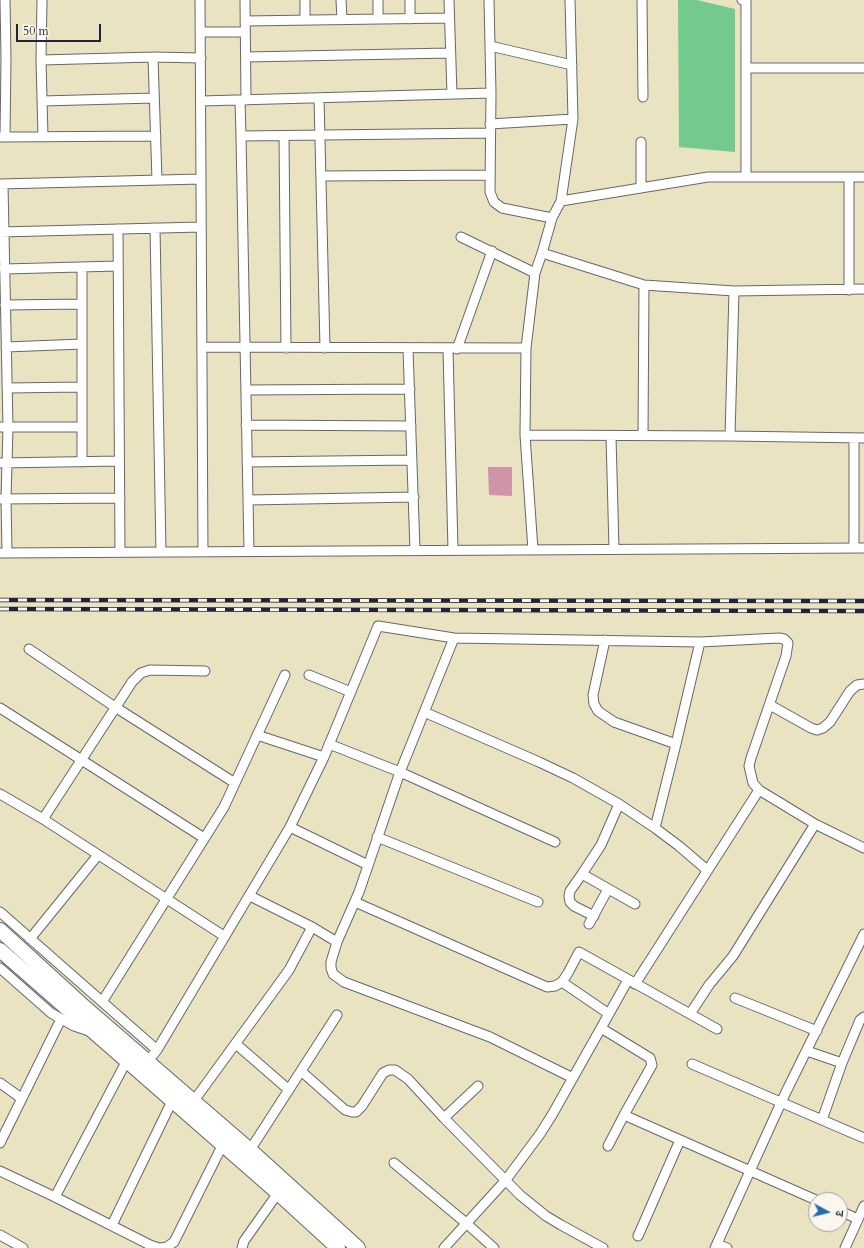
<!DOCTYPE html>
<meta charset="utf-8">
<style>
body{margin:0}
#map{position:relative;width:864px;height:1248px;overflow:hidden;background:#e9e3c2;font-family:Cardo,"Noto Serif Devanagari",serif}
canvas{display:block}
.north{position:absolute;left:808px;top:1192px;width:40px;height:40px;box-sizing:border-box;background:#fbf7ec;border:1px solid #a4a2a5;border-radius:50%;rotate:97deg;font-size:11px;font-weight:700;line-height:16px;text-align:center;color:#22223b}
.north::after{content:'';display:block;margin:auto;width:14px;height:18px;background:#1f6fb2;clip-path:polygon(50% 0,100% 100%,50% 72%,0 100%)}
.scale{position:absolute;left:16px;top:24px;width:85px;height:18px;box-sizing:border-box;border:2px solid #22223b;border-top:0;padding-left:5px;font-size:12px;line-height:14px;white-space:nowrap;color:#22223b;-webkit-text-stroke:3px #fbf7ec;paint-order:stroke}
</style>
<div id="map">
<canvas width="864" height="1248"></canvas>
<div class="north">उ</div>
<div class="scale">50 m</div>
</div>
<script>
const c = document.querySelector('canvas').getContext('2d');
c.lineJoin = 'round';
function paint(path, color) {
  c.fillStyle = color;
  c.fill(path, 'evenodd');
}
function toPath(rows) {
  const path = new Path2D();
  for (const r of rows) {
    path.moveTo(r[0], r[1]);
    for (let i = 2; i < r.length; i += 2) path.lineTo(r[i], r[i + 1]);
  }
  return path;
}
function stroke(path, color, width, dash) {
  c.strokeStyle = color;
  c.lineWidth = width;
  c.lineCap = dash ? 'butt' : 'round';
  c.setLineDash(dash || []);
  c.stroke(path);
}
paint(toPath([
 [678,0,697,0,735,9,735,152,679,147]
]), '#73ca8f');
paint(toPath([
 [488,467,512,467,512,496,489,495]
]), '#cf94a7');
const street = toPath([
 [42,0,41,60,43,137],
 [200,0,203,552],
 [245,0,246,100],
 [305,0,305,20],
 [341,0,342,20],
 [378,0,378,19],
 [449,0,452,94],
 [489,0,491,93,490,192,494,202,502,208,552,218],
 [642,0,643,97],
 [742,0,746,1,746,177],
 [410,19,410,0],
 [245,21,449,18],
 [200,32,245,32],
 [490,46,572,65],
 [153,57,157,180],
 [246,57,450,53],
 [41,60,153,57,201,58],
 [746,68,864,68],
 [319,98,325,348],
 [240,100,241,136,249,551],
 [42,101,154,98],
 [201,101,491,93],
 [490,124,573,119],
 [241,136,490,133],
 [284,136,286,348],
 [0,137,156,136],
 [5,137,6,58,5,0],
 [641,142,641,188],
 [321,176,490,175],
 [0,184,201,179],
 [3,184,8,427,6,499,7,553],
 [561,201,573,119,570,0],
 [155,228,161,552],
 [118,229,120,552],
 [0,232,201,227],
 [461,237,535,273],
 [542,253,644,285,734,291],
 [82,267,82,462],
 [4,269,118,266],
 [864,289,734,291,730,436,864,438],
 [849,290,849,177],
 [5,305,82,304],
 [6,347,82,344],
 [202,347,526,348],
 [408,349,415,550],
 [448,349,453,550],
 [457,349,492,251],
 [7,388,82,387],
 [246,390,410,389],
 [246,425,411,426],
 [0,427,82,427],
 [525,435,730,436],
 [611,436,614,549],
 [643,436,644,285],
 [854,438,854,548],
 [247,462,412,460],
 [1,463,119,461],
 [0,499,120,498],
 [248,500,414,497],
 [533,550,525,435,526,348,535,273,542,253,552,218,561,201,708,177,864,177],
 [0,553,864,548],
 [454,638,400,772,359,892,337,942,331,962,331,968,333,974,344,982,490,1037,573,1078],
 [605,640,593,695,594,704,598,711,614,722,676,744,655,828],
 [29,649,115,707,235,783],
 [309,675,351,692],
 [770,705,811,728,817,730,823,728,830,722,850,691,857,685,864,684],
 [0,708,204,838],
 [424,712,539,762,573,778,619,804,655,828,679,846,707,870],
 [257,735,324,757],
 [329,744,400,772,555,842],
 [676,744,700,642],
 [0,794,43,819,224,936],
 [619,804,601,845,582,874,635,904],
 [43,819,132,682,141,673,150,670,205,671],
 [290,827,368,865],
 [377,837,538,902],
 [582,874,570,891,569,896,570,902,574,906,594,916],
 [250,896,312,927,337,942],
 [355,902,547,987,555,986,562,982,568,973,579,952,717,1029],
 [0,912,157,1050],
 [589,924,608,889],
 [30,939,98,855],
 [0,968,51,1013,74,1026,89,1031],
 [562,982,609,1014],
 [635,984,759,790],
 [735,998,817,1031],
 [102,1002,224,807,285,675],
 [690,1014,709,985,733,956,815,824],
 [601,1028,650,1058,652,1065,624,1115],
 [236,1044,289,1090],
 [807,1051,842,1063,860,1020,864,1017],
 [147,1062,157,1050,290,827,324,757,378,626,454,638,700,642,779,638,784,639,788,643,786,656,751,758,749,766,753,783,759,790,815,824,864,848],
 [692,1064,864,1138],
 [301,1071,345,1110,352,1112,356,1112,362,1106,383,1073,389,1070,395,1070,408,1079,444,1118,520,1195,546,1216,561,1225,603,1248],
 [0,1083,21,1098],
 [193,1102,289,970,312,927],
 [444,1118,478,1086],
 [822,1120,842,1063],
 [0,1143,61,1019],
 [608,1146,624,1115,816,1200],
 [250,1150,337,1015],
 [394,1163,466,1223,494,1248],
 [0,1171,55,1197,150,1245,159,1248],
 [55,1197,126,1062],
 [840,1211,858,1219],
 [112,1225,174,1097],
 [0,1235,23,1248],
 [638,1236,680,1140],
 [717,1244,727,1248],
 [161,1248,167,1247,174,1242,222,1146],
 [242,1248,244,1241,278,1193],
 [444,1248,505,1181,540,1134,552,1115,628,980],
 [715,1248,785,1094,864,934],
 [845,1248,864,1206]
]);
const primary = toPath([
 [0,930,81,1004,250,1150,358,1248],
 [0,950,278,1193,338,1248]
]);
stroke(street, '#68666a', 11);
stroke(primary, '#68666a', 16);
stroke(street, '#fff', 9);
stroke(primary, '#fff', 14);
const rail = toPath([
 [0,600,864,601],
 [0,609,864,611]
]);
stroke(rail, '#22223b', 4.5);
stroke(rail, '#fbf7ec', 3, [9]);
</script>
